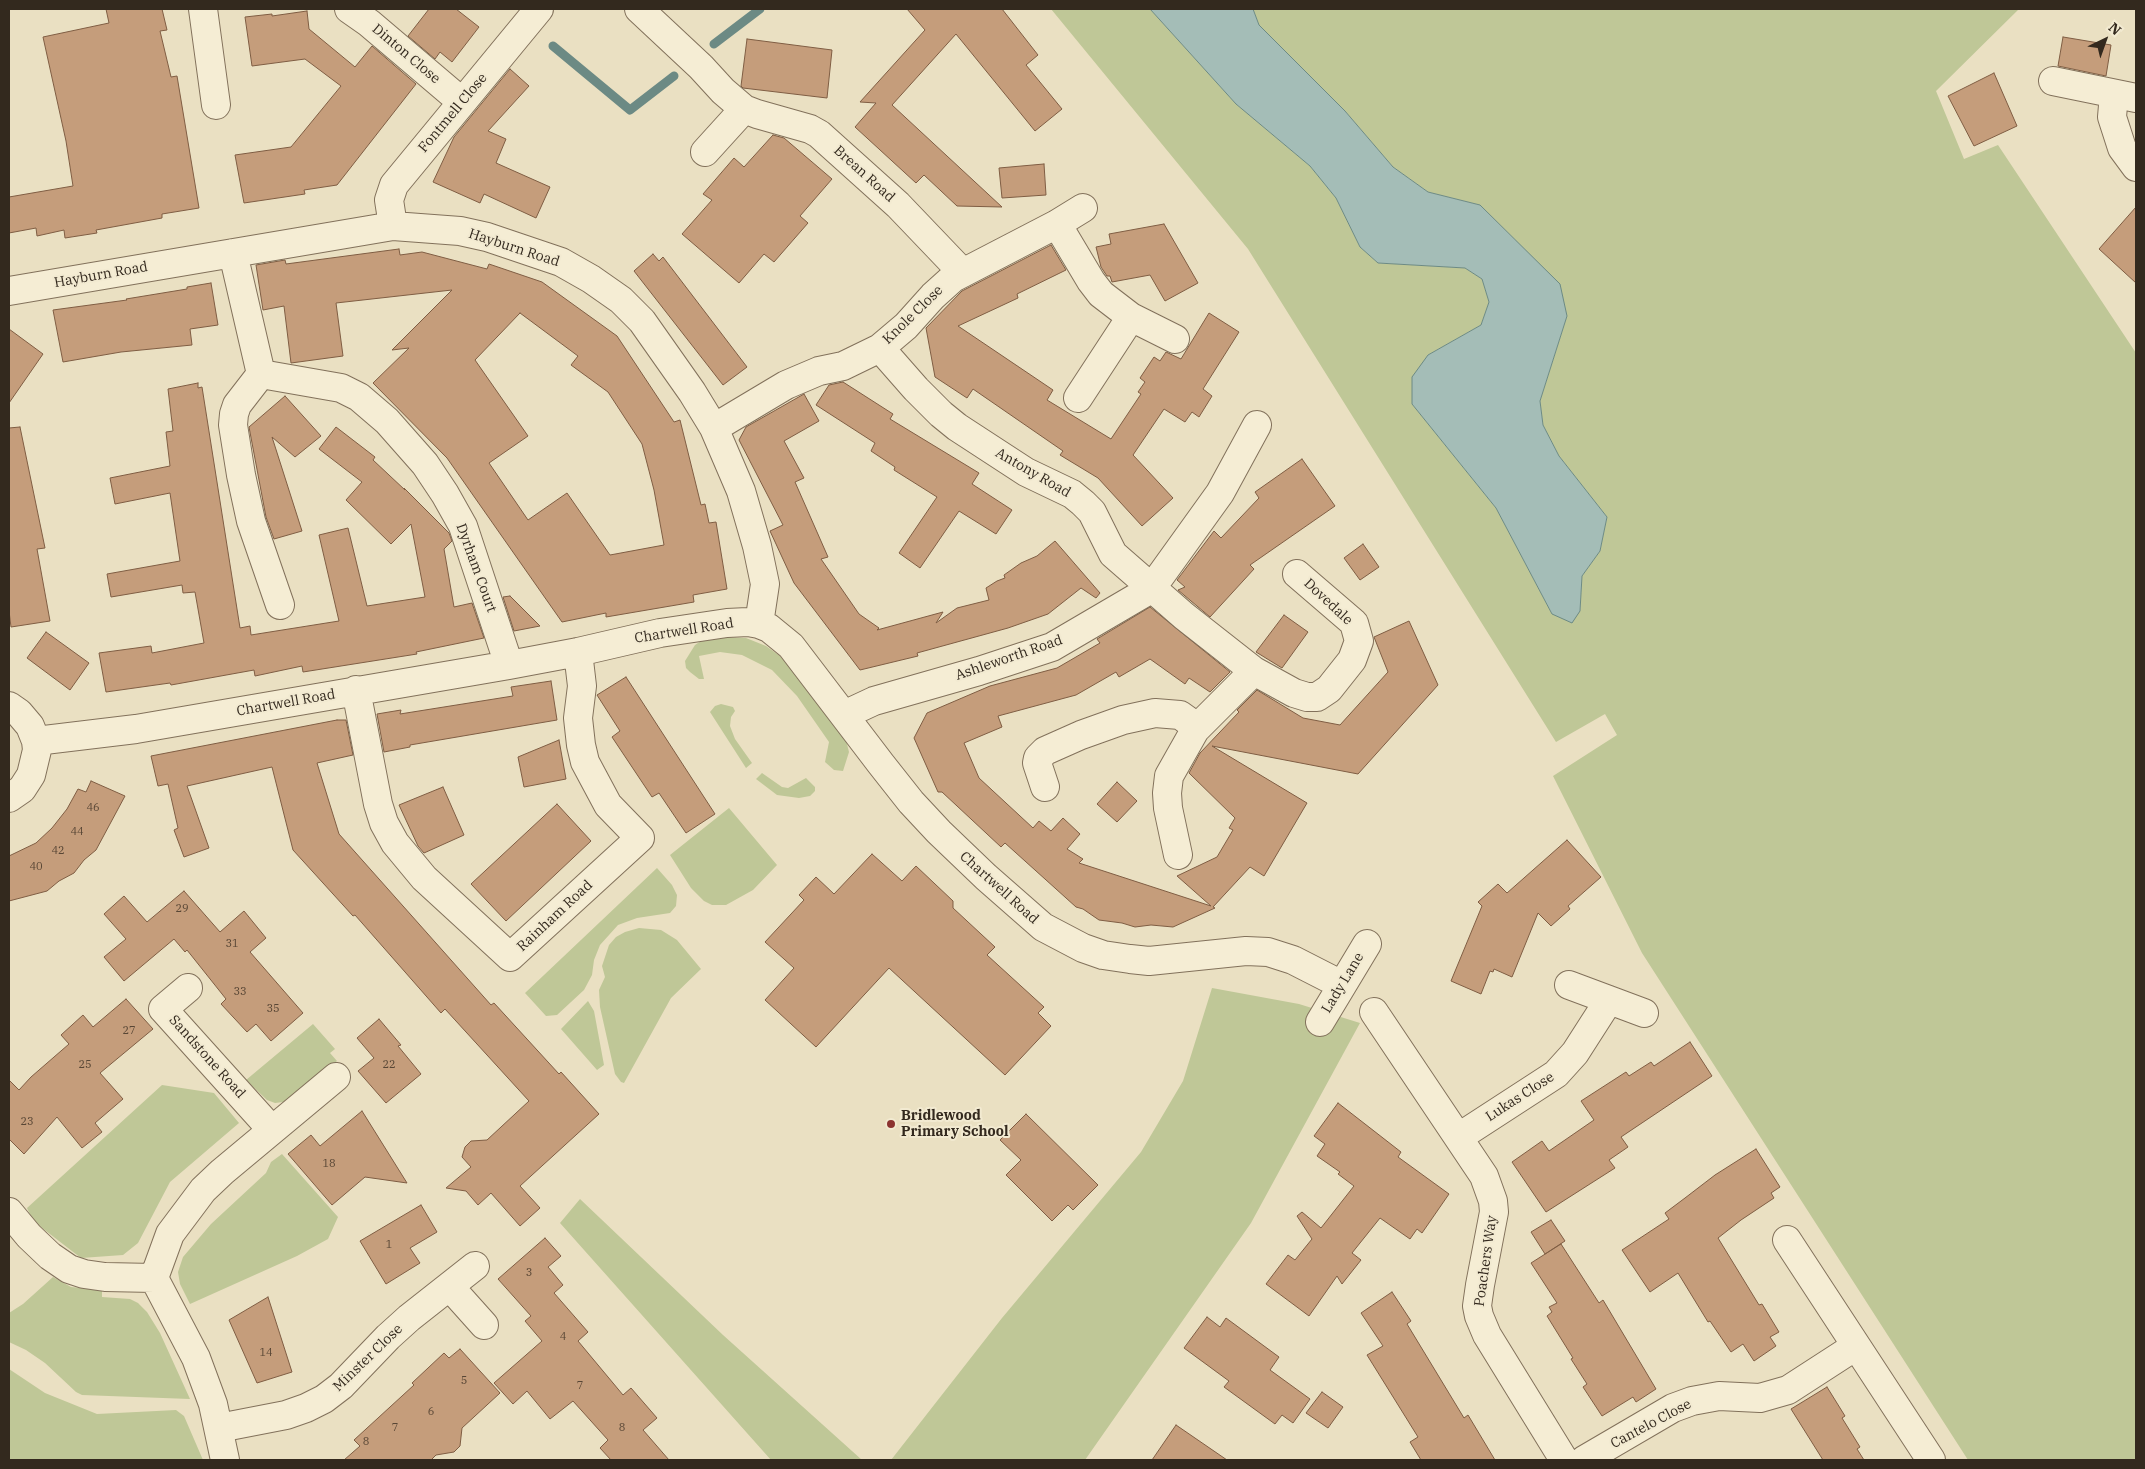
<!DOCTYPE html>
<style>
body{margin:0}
#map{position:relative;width:2145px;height:1469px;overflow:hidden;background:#eae0c2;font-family:"IBM Plex Serif",serif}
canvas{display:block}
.frame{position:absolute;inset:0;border:10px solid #33291e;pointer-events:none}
.north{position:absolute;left:2080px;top:15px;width:50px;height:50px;-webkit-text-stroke:4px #f2ead1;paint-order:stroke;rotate:42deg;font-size:14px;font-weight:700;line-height:20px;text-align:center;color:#33291e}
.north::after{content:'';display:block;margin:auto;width:18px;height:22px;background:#33291e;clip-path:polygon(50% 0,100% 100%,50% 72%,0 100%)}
</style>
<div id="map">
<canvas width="2145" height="1469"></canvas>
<div class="frame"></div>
<div class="north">N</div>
</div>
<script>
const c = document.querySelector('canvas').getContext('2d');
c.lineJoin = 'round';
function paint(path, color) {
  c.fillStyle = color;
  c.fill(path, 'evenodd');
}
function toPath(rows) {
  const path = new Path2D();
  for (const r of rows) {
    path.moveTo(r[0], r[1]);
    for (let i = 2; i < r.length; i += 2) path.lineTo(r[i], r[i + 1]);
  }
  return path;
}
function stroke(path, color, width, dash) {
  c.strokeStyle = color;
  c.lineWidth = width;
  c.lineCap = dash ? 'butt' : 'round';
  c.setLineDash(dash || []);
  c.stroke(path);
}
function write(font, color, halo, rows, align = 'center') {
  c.font = font + ' "IBM Plex Serif",serif';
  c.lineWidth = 4;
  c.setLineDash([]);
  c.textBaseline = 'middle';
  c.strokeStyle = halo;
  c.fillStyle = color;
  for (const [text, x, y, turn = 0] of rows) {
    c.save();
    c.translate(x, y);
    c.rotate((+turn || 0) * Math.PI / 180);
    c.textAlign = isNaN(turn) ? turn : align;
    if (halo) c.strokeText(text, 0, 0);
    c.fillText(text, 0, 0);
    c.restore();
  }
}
paint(toPath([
 [1051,9,1150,9,1236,104,1310,166,1336,198,1360,247,1378,263,1465,268,1482,279,1489,302,1481,325,1428,355,1412,404,1496,508,1552,614,1580,611,1582,576,1600,551,1607,517,1559,456,1543,425,1540,401,1567,316,1514,239,1480,205,1428,192,1393,167,1345,111,1259,25,1253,9,2019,9,1936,91,1964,159,1998,145,2136,353,2136,1460,1968,1460,1642,953,1553,776,1617,735,1605,714,1556,742,1248,249],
 [722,637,746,638,766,646,780,656,800,678,846,740,849,752,843,771,834,770,825,762,829,742,797,696,772,670,742,655,720,652,699,656,704,679,699,679,690,672,686,668,685,661,695,645,704,639],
 [721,704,733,707,735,711,731,717,730,726,735,739,752,763,746,768,710,712,715,706],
 [762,773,782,787,788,788,806,778,815,787,815,791,810,796,799,798,777,795,756,779],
 [729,808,777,865,753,890,726,905,712,905,704,901,691,888,670,855],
 [657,868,672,885,677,895,676,906,670,913,637,918,618,925,600,945,594,960,592,975,584,990,557,1015,546,1016,525,993],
 [639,928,661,930,677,940,701,969,671,998,624,1083,621,1082,615,1074,600,1007,599,990,605,977,602,966,609,945,616,937,625,932],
 [1212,988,1299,1004,1360,1023,1251,1223,1085,1460,891,1460,1002,1318,1141,1152,1183,1081],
 [588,1001,594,1011,604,1065,597,1070,561,1029],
 [313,1024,335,1049,330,1053,337,1061,295,1096,283,1102,275,1103,267,1100,246,1080],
 [162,1085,214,1093,239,1123,170,1182,138,1243,123,1255,81,1258,33,1221,27,1208],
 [282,1154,338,1217,328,1239,297,1256,190,1304,180,1284,178,1272,183,1257,211,1224,266,1173,271,1162],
 [580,1199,723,1335,862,1460,771,1460,560,1223],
 [53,1277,71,1287,102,1290,102,1297,130,1299,138,1303,147,1312,160,1333,190,1399,82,1395,76,1392,45,1363,26,1350,9,1342,9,1313,23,1304],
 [9,1369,45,1393,97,1414,176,1410,184,1416,203,1460,9,1460]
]), '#bfc797');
const water = toPath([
 [1150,9,1253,9,1259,25,1345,111,1393,167,1428,192,1480,205,1560,284,1567,316,1540,401,1543,425,1559,456,1607,517,1600,551,1582,576,1580,611,1572,623,1552,614,1496,508,1412,404,1412,377,1428,355,1481,325,1489,302,1482,279,1465,268,1378,263,1360,247,1336,198,1310,166,1236,104,1150,9]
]);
paint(water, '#a4bdb7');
stroke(water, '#6c8a84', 1);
stroke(toPath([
 [714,44,760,9],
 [553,46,630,110,674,76]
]), '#6c8a84', 9);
const building = toPath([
 [106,9,162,9,167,30,160,31,171,77,177,76,199,208,162,214,162,218,96,230,97,233,65,238,64,230,37,236,36,228,9,233,9,197,73,186,66,141,43,37,109,23,106,9],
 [429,9,456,9,479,27,452,62,440,52,435,59,408,36,429,9],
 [907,9,1002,9,1038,55,1026,65,1062,109,1035,131,956,34,892,105,1002,207,957,206,924,175,916,183,855,127,876,103,860,102,925,30,907,9],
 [307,11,309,29,355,67,372,46,416,84,337,185,304,190,305,194,244,203,235,155,291,147,341,86,305,59,252,66,245,17,272,14,272,16,307,11],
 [2063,37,2111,45,2106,76,2058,66,2063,37],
 [747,39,832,50,827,98,743,88,741,86,747,39],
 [510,69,529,86,488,131,506,139,496,163,550,187,536,218,484,194,480,203,433,182,454,137,510,69],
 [1994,73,2017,126,1974,146,1948,96,1994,73],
 [773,135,784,138,832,179,800,216,808,223,774,262,764,254,739,283,682,234,712,200,703,194,734,158,744,167,773,135],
 [1044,164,1046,195,1002,198,999,168,1044,164],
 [2136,207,2136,283,2099,249,2136,207],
 [1164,224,1198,283,1165,301,1150,275,1112,282,1110,276,1107,276,1101,267,1096,247,1111,244,1109,234,1164,224],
 [1051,245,1066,270,1017,294,1018,298,958,326,1053,390,1047,400,1111,439,1141,394,1138,392,1145,382,1140,378,1154,357,1160,361,1166,352,1181,359,1209,313,1239,332,1203,389,1212,396,1199,417,1192,412,1185,422,1164,409,1133,455,1173,498,1142,526,1098,478,1060,455,1063,451,973,389,967,398,935,377,926,328,962,291,1051,245],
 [399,249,400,255,422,252,487,269,489,264,542,282,617,336,674,422,680,420,701,505,705,504,709,523,716,522,727,589,693,595,694,602,606,617,606,613,562,622,447,458,373,383,409,348,392,350,452,290,336,303,343,356,291,363,284,306,263,310,256,265,285,260,286,264,399,249],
 [520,313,578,356,571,365,608,392,642,444,654,490,664,545,610,555,567,493,528,520,489,463,528,436,475,360,520,313],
 [653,254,659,261,663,257,747,367,723,385,634,271,653,254],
 [211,283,218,325,190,329,192,345,121,352,63,362,53,310,127,300,126,299,187,289,187,287,211,283],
 [9,329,43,354,9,403,9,329],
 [843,382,893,414,890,419,979,473,972,484,1012,510,996,534,959,511,920,568,899,553,937,497,894,470,895,467,871,451,875,443,816,405,829,385,843,382],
 [198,383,198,388,202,387,240,628,250,626,251,635,339,621,319,535,348,528,367,606,425,597,411,524,391,544,346,500,362,482,319,449,336,427,375,457,373,460,405,490,404,488,449,533,452,541,444,549,454,607,472,603,484,638,416,652,417,654,303,672,302,666,255,676,254,670,171,685,170,683,106,692,99,653,151,646,152,653,204,643,195,592,183,593,182,585,111,597,107,574,180,561,170,493,115,504,110,478,170,466,166,432,173,431,168,389,198,383],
 [804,394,819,421,784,441,804,478,795,482,828,557,821,559,859,614,879,628,877,630,943,612,936,623,957,608,989,600,986,588,997,581,1005,578,1004,575,1021,563,1037,556,1055,541,1100,593,1096,598,1081,588,1048,614,1008,628,917,653,918,656,860,670,794,583,770,531,783,525,739,440,746,427,804,394],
 [285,396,321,436,295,457,272,437,302,531,274,539,266,517,249,427,285,396],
 [20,427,45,548,37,549,50,621,11,627,9,611,9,428,20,427],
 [1302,459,1335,506,1250,565,1254,569,1210,617,1178,590,1185,587,1177,580,1214,531,1221,538,1259,498,1255,492,1302,459],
 [1363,544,1379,567,1360,580,1344,558,1363,544],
 [510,596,540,626,514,631,503,597,510,596],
 [1150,607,1230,672,1210,692,1189,678,1185,684,1150,659,1119,677,1116,672,1076,695,998,716,1002,727,964,743,979,778,1033,828,1039,821,1051,831,1063,818,1080,834,1067,849,1083,859,1079,863,1211,906,1177,876,1217,857,1233,830,1229,828,1235,818,1189,773,1200,753,1239,712,1237,710,1257,690,1303,718,1340,725,1388,672,1374,637,1409,621,1438,685,1358,774,1212,746,1307,803,1264,876,1250,867,1213,907,1215,908,1173,927,1151,925,1135,927,1122,923,1099,920,1083,909,1076,907,1005,843,1001,847,942,792,938,792,914,738,927,713,990,686,1057,668,1100,643,1097,639,1150,607],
 [1284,615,1308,632,1282,668,1256,652,1284,615],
 [46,632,89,663,70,690,27,658,46,632],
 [626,677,715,814,686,833,659,793,652,797,612,737,620,731,597,695,626,677],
 [551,681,557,720,410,745,410,747,384,752,377,714,401,710,400,714,513,696,511,687,551,681],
 [337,720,346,720,353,755,317,763,339,834,491,1005,494,1003,559,1074,561,1072,599,1114,520,1186,540,1208,520,1226,491,1193,478,1205,466,1191,446,1188,471,1167,462,1157,465,1147,471,1141,487,1140,529,1101,445,1009,441,1013,355,915,353,916,293,850,272,767,187,786,209,848,184,857,174,830,178,828,168,784,158,786,151,756,337,720],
 [559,740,566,779,524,787,518,757,559,740],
 [91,781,125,796,96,850,84,860,74,873,59,881,47,891,9,901,9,856,36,843,52,828,67,809,78,789,86,792,91,781],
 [1117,782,1137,801,1117,822,1097,804,1117,782],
 [443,787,464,835,424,853,418,846,399,805,443,787],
 [557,804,591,841,506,921,471,884,557,804],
 [1567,840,1601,877,1568,906,1570,909,1551,926,1538,913,1512,977,1494,969,1493,972,1490,971,1481,994,1451,981,1482,906,1478,902,1498,884,1507,893,1567,840],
 [872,854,902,881,916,866,953,901,953,908,995,947,987,955,1044,1007,1038,1013,1051,1026,1005,1075,889,968,816,1047,765,1000,794,968,765,942,804,900,799,895,816,877,834,894,872,854],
 [184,891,220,932,244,911,266,938,250,952,303,1013,271,1041,256,1024,247,1032,221,1004,226,999,187,950,185,952,174,939,124,981,104,957,126,939,104,914,124,896,147,922,184,891],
 [126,999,153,1029,100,1073,123,1099,95,1123,102,1132,82,1148,57,1117,24,1154,9,1139,9,1080,19,1090,31,1077,69,1044,61,1035,83,1015,93,1027,126,999],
 [379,1019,401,1045,398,1046,421,1074,386,1103,358,1071,374,1058,357,1038,379,1019],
 [1690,1042,1712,1076,1621,1137,1628,1147,1609,1160,1615,1168,1546,1212,1512,1162,1542,1141,1549,1151,1594,1120,1581,1101,1626,1072,1629,1076,1651,1062,1654,1066,1690,1042],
 [1338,1103,1401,1152,1398,1157,1449,1194,1422,1233,1417,1229,1410,1239,1380,1218,1352,1253,1361,1260,1342,1284,1337,1276,1309,1316,1266,1284,1288,1255,1295,1260,1312,1239,1297,1216,1302,1212,1321,1228,1354,1186,1338,1174,1340,1172,1317,1156,1325,1144,1314,1136,1338,1103],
 [362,1111,407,1183,365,1177,332,1205,288,1154,311,1135,320,1146,362,1111],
 [1026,1114,1098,1185,1073,1210,1068,1205,1052,1221,1006,1175,1021,1160,1000,1140,1026,1114],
 [1756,1149,1780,1187,1771,1193,1774,1198,1741,1220,1718,1238,1759,1305,1762,1304,1779,1332,1770,1337,1776,1346,1754,1361,1743,1344,1731,1352,1710,1321,1708,1322,1678,1273,1650,1292,1622,1250,1669,1219,1665,1213,1685,1198,1715,1175,1756,1149],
 [421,1205,437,1232,410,1248,420,1263,386,1284,360,1241,421,1205],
 [1551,1220,1565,1241,1545,1254,1531,1232,1551,1220],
 [545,1238,561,1256,548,1267,563,1285,554,1293,588,1332,578,1341,623,1395,631,1388,657,1418,643,1430,669,1460,611,1460,600,1448,608,1440,573,1401,550,1419,527,1391,513,1404,494,1383,542,1341,525,1321,531,1316,498,1279,545,1238],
 [1561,1244,1599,1303,1603,1300,1656,1389,1636,1402,1633,1397,1602,1416,1583,1387,1587,1384,1571,1359,1573,1358,1547,1316,1552,1312,1549,1307,1557,1303,1531,1263,1561,1244],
 [1392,1292,1411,1321,1407,1324,1464,1418,1468,1415,1495,1460,1421,1460,1410,1442,1418,1437,1367,1355,1383,1346,1361,1313,1392,1292],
 [268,1297,292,1372,257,1383,229,1320,268,1297],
 [1207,1317,1220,1327,1226,1318,1279,1357,1270,1370,1310,1399,1293,1423,1282,1415,1275,1424,1224,1387,1229,1381,1184,1348,1207,1317],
 [460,1349,500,1393,462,1428,460,1446,454,1452,436,1455,431,1460,344,1460,360,1446,354,1440,414,1385,412,1383,444,1353,449,1358,460,1349],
 [1827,1387,1845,1416,1842,1418,1860,1447,1857,1449,1864,1460,1823,1460,1791,1409,1827,1387],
 [1322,1392,1343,1407,1328,1428,1306,1413,1322,1392],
 [1176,1425,1227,1460,1152,1460,1176,1425]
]);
paint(building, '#c59d7b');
stroke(building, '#7f5d43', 1);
const minor = toPath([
 [203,9,216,105],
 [349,9,369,23,462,102],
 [639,9,701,67,723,91,744,109,757,114,810,129,819,134,898,205,963,273],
 [2053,81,2136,98],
 [2114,94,2112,117,2122,148,2136,167],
 [705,152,744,109],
 [1057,224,1091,281,1101,294,1131,317,1175,339],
 [393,226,389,200,394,185,539,9],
 [233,253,261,374,341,388,359,397,387,421,425,464,445,494,463,526,509,665],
 [9,291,393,226,460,231,487,237,561,262,591,279,621,300,642,321,692,392,714,428,741,491,757,546,765,584,759,624],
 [880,348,916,389,941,414,957,427,1026,472,1072,494,1083,503,1092,512,1113,554,1184,616,1254,671,1294,693,1307,697,1317,697,1329,689,1352,660,1359,641,1354,623,1297,574],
 [261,374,237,405,234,414,233,425,241,475,251,521,280,605],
 [1078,398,1131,317],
 [714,428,786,385,819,371,843,366,880,348,906,326,933,296,953,278,1057,224,1083,208],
 [356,690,378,804,384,823,395,843,424,878,510,957,640,838,608,805,585,762,581,745,578,718,582,686,578,652],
 [9,706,19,713,30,726,36,741,37,750,31,775,22,789,9,798],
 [844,715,874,701,979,671,1052,647,1151,589,1220,493,1257,425],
 [36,741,136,729,509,665,578,652,660,633,727,623,748,622,759,624,769,628,791,646,881,764,911,802,939,832,986,877,1043,927,1083,948,1103,955,1130,959,1149,961,1246,951,1268,952,1293,960,1342,985],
 [1045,787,1037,763,1038,758,1045,751,1081,735,1123,720,1155,713,1180,715,1187,720,1195,730],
 [1178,855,1168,808,1167,793,1169,776,1195,730,1254,671],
 [1569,985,1644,1013],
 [188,988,163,1009,272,1130],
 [1374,1012,1484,1176,1493,1201,1494,1212,1480,1285,1477,1306,1479,1316,1487,1335,1564,1460],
 [1320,1022,1367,944],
 [1459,1137,1556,1074,1575,1053,1609,1000],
 [9,1212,29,1236,50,1256,69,1269,84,1274,105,1277,154,1278],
 [1787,1240,1931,1460],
 [450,1287,484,1325],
 [219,1428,286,1415,306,1408,324,1399,341,1386,388,1337,409,1318,475,1266],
 [225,1460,213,1404,196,1358,154,1278,170,1234,203,1190,222,1172,336,1077],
 [1584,1460,1673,1408,1692,1401,1719,1396,1760,1398,1788,1390,1856,1346]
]);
stroke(minor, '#82715b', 30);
stroke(minor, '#f5edd4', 28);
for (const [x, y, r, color] of [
 [891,1124,5,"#8c3330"]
]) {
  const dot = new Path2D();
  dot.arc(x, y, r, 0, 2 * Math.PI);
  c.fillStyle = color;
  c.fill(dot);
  stroke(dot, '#f2ead1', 2);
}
write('11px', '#584635', null, [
 ["46",93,808],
 ["44",77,832],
 ["42",58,851],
 ["40",36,867],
 ["29",182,909],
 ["31",232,944],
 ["33",240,992],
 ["35",273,1009],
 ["27",129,1031],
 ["25",85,1065],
 ["22",389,1065],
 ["23",27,1122],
 ["18",329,1164],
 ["1",389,1245],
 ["3",529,1273],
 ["4",563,1337],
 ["14",266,1353],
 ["5",464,1381],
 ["7",580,1386],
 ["6",431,1412],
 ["7",395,1428],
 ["8",622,1428],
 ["8",366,1442]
]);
write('14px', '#33291e', '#f2ead1', [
 ["Dinton Close",406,54,40],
 ["Fontmell Close",453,113,-50],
 ["Brean Road",864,174,42],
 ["Hayburn Road",514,248,18],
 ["Hayburn Road",101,275,-10],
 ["Knole Close",913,315,-44],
 ["Antony Road",1033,473,30],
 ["Dyrham Court",476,568,70],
 ["Dovedale",1328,602,43],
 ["Chartwell Road",684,631,-9],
 ["Ashleworth Road",1009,658,-19],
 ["Chartwell Road",286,703,-10],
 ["Chartwell Road",999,888,42],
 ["Rainham Road",555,916,-43],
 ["Lady Lane",1343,983,-59],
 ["Sandstone Road",207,1057,48],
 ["Lukas Close",1520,1097,-33],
 ["Poachers Way",1486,1261,-82],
 ["Minster Close",368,1358,-44],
 ["Cantelo Close",1651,1424,-28]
]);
write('bold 14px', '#33291e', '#f2ead1', [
 ["Bridlewood",901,1116],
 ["Primary School",901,1132]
], 'left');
</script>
